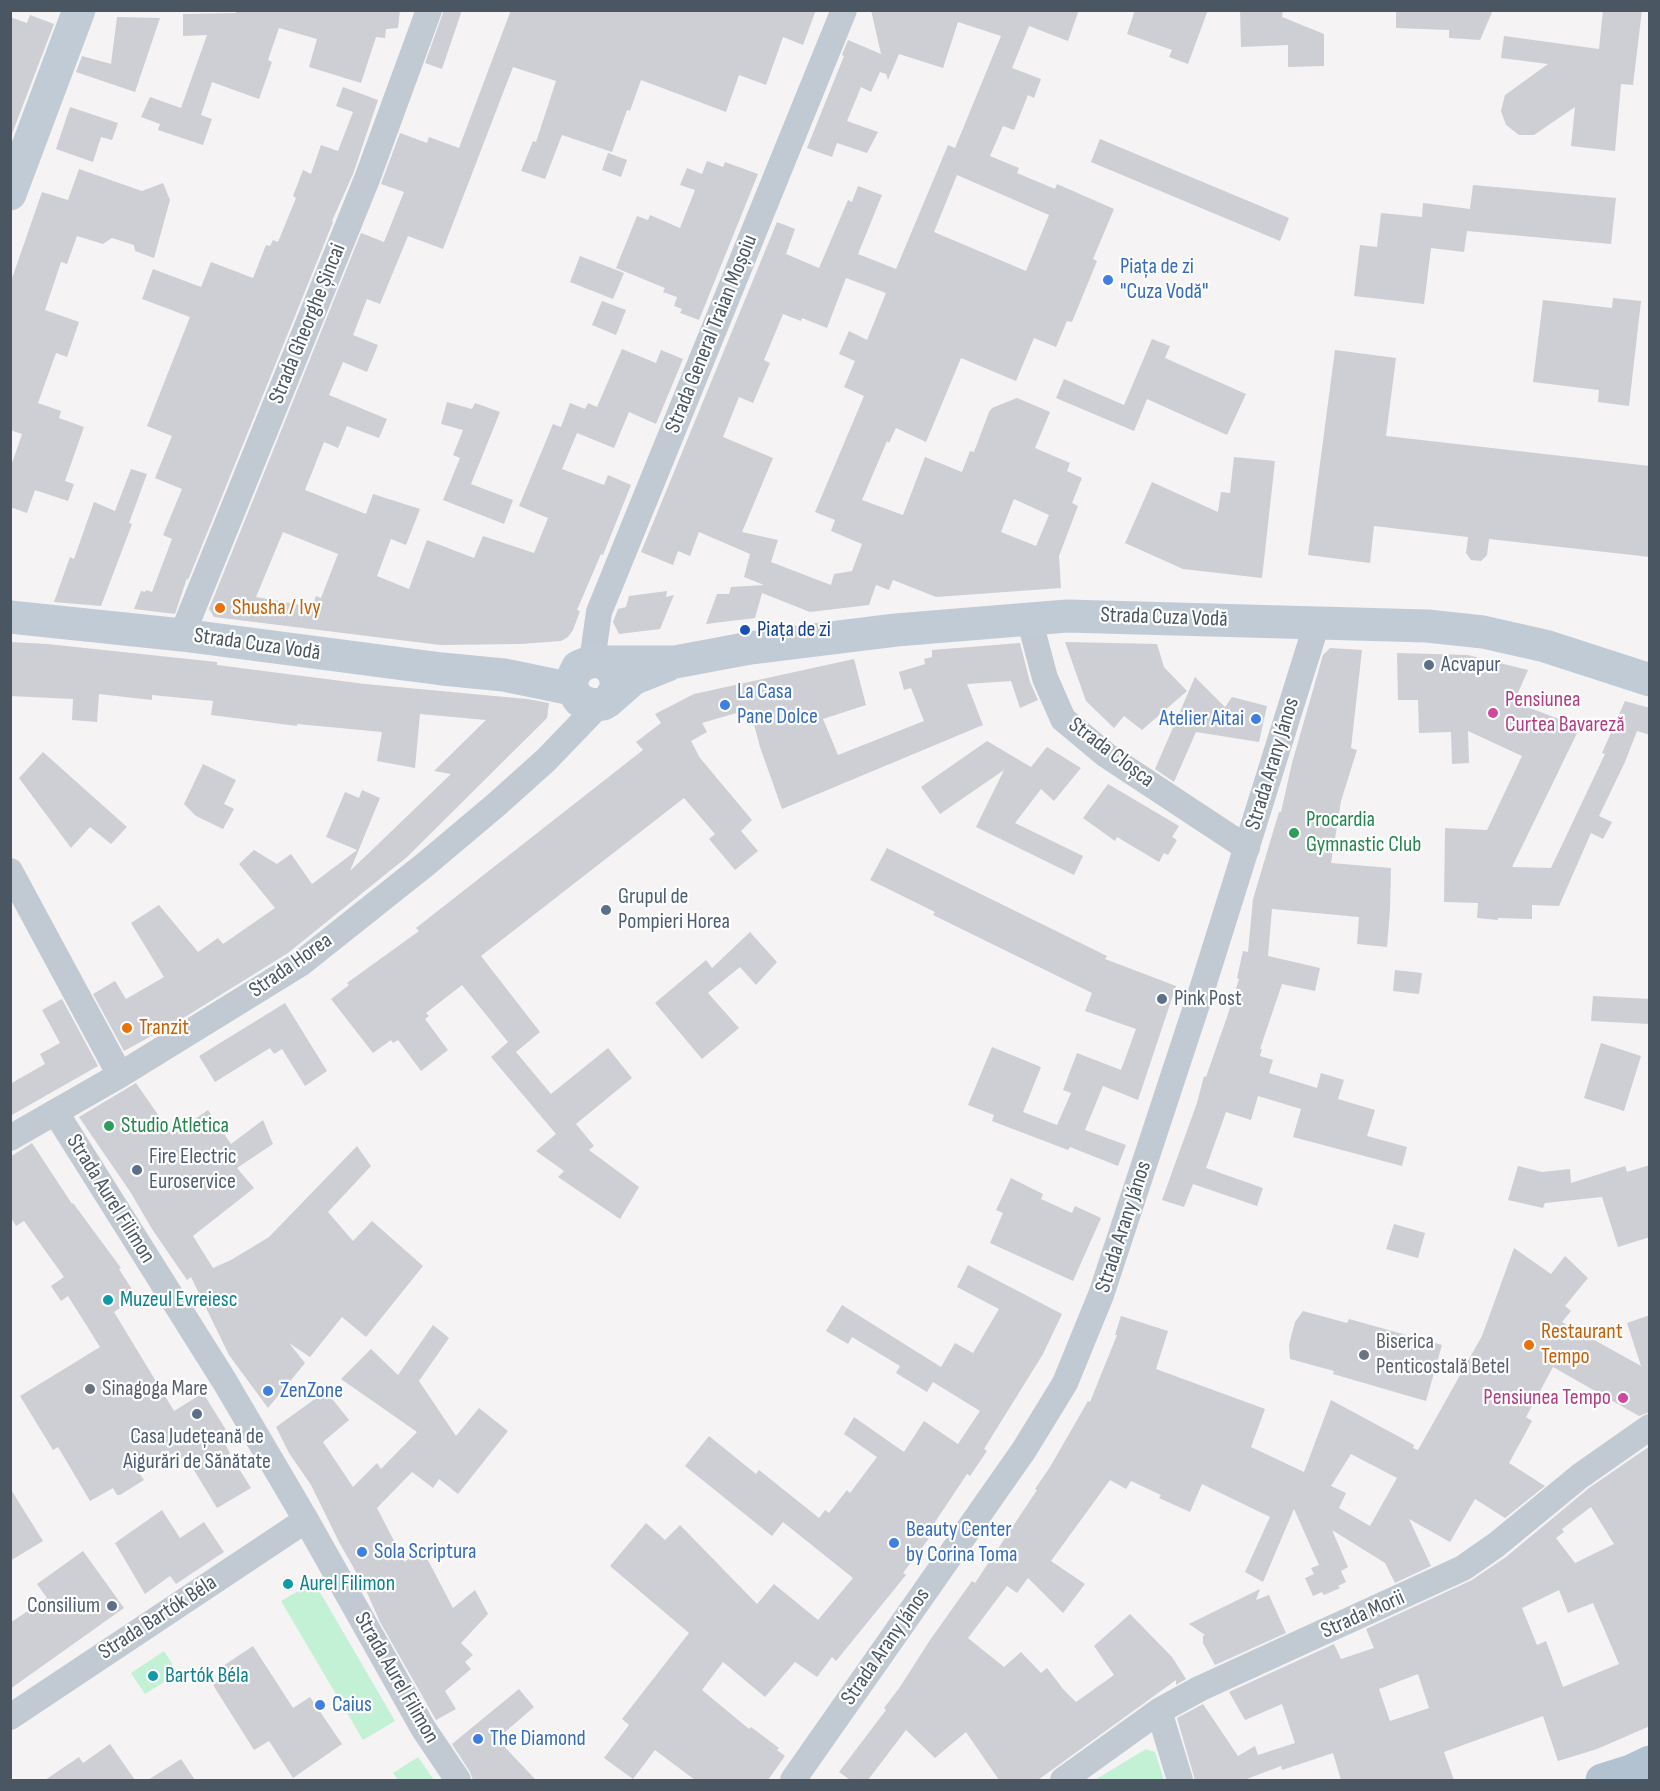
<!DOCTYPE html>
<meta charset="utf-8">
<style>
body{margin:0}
#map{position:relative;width:1660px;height:1791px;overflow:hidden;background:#f5f3f3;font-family:"Sofia Sans Condensed",sans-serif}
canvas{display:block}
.frame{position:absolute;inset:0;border:12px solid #4a5661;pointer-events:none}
</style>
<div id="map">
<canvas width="1660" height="1791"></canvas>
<div class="frame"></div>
</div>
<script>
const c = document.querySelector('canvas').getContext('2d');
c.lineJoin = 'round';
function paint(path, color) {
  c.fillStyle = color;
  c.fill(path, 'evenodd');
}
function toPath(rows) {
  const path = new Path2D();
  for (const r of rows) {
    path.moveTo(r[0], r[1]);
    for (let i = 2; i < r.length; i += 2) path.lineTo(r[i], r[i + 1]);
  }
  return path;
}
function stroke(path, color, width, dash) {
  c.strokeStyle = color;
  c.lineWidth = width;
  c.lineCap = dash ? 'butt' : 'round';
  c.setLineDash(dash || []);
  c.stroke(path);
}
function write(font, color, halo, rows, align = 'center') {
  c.font = font + ' "Sofia Sans Condensed",sans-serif';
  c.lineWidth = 4.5;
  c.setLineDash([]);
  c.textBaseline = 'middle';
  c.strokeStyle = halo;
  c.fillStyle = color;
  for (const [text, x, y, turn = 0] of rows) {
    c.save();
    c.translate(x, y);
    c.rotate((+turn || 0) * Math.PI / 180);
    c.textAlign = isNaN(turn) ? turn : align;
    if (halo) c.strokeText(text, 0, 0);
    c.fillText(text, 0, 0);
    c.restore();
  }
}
paint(toPath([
 [314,1582,395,1721,363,1740,281,1601],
 [164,1651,178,1673,145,1694,131,1673],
 [1146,1749,1155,1752,1164,1780,1095,1780],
 [418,1757,434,1780,398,1780,393,1773]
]), '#c3f1d5');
paint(toPath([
 [237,10,400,10,398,28,386,29,385,38,376,37,361,83,309,67,317,39,279,28,268,60,272,62,259,99,212,82,201,115,212,119,203,145,158,130,160,124,141,117,150,97,181,108,207,35,183,36,183,14,236,13],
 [444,10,462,10,442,69,425,63],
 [511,10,816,10,803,45,783,37,766,85,739,75,726,112,641,80,630,111,627,110,612,152,562,135,545,179,521,171,533,141,536,142,556,81,513,67,443,249,408,236,380,304,367,299,353,335,378,345,367,372,343,362,329,395,387,419,379,438,347,426,338,448,324,442,305,490,366,514,373,494,420,509,406,545,391,539,377,576,409,589,427,540,474,558,483,536,534,553,548,518,519,506,553,424,561,427,570,403,585,409,588,403,597,407,622,349,656,363,661,350,683,359,656,424,629,412,614,448,577,433,562,469,604,485,608,475,631,485,603,555,601,554,577,610,580,611,573,630,568,637,561,641,520,644,440,645,214,617,209,609,361,233,384,242,404,192,381,184,400,133,427,143,429,137,459,148],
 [283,532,338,554,321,598,316,596,312,607,256,597],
 [871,10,1079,10,1068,41,1029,26,1012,68,1041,79,1034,98,1028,95,1014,130,1003,126,990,156,1019,168,1017,173,1055,189,1057,184,1114,209,1093,259,1097,261,1072,322,1067,321,1056,347,1034,338,1016,381,961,358,926,442,896,428,889,443,887,441,862,500,903,515,925,457,962,472,970,451,974,452,989,412,992,408,1017,398,1050,412,1035,448,1070,463,1067,471,1082,478,1072,503,1078,506,1059,556,1061,588,936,597,893,580,889,590,876,585,869,605,810,612,762,593,755,618,706,624,717,594,729,594,731,587,764,585,744,577,750,554,699,532,690,556,678,551,673,565,641,552,777,222,795,229,786,254,819,268,848,200,852,202,858,186,882,195,858,254,896,269,948,145,955,148,1001,36,958,22,943,68,899,54,888,80,886,74,880,72,871,92,861,87,847,121,878,132,867,153,837,143,832,157,807,148,844,56,842,55,848,40,881,54],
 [957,175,1049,215,1026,271,934,232],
 [846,278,886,293,867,340,849,331,839,354,855,361,844,387,864,396,815,512,835,520,831,531,862,544,852,571,834,574,831,585,771,562,778,540,742,532,773,458,723,437,739,397,753,403,770,363,764,360,783,314,801,321,802,318,827,328],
 [1014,499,1049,515,1036,546,1001,532],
 [1135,10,1208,10,1188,64,1169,57,1172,50,1127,34],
 [1240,10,1283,10,1282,17,1324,34,1324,66,1288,67,1288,45,1241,47],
 [1396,10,1493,10,1480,40,1449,38,1449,30,1396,28],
 [1603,10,1642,10,1633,85,1621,84,1615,151,1571,146,1575,107,1534,135,1519,135,1506,125,1501,111,1505,95,1548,64,1501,58,1504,36,1599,49],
 [30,15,54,24,10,139,10,17,27,23],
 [117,17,160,18,135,92,76,72,82,56,111,64],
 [343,87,378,100,353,174,332,221,333,222,188,580,187,578,175,614,134,609,141,591,145,592,146,590,152,592,172,539,163,535,182,489,155,478,172,436,147,426,190,317,142,299,153,269,201,287,211,262,253,278,266,245,270,246,273,240,278,242,296,198,293,196,303,170,311,174,321,145,338,151,353,112,336,106],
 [70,107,118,123,112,140,101,137,93,162,56,149],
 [1100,139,1289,218,1280,241,1091,162],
 [608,153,627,160,621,177,602,170],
 [707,161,723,167,725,162,758,174,699,320,680,313,682,309,674,306,677,297,663,292,665,288,616,268,637,216,648,220,650,215,680,228,695,190,680,185,687,168,702,174],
 [79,169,142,191,163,183,170,200,154,258,135,251,134,245,112,238,103,244,77,236,67,264,61,262,45,310,79,322,67,357,56,353,38,403,61,411,59,418,84,427,65,481,74,484,68,501,35,490,27,513,10,507,10,469,22,434,10,430,10,284,42,192,68,200],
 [1473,185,1616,198,1611,244,1467,231,1464,252,1431,248,1424,304,1354,296,1360,245,1377,247,1381,213,1422,217,1423,203,1470,209],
 [580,256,624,273,613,299,570,282],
 [1613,298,1641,301,1629,406,1598,402,1599,390,1533,382,1543,300,1612,308],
 [602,301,626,310,616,335,592,325],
 [1152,339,1170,346,1165,358,1246,394,1227,435,1147,399,1134,431,1056,398,1064,379,1124,405],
 [1335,350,1396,358,1386,436,1650,466,1650,557,1489,539,1487,555,1481,561,1471,560,1466,553,1468,537,1374,526,1370,563,1308,555],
 [447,402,472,409,475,403,500,412,471,484,513,500,504,524,443,500,460,458,453,455,463,430,441,424],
 [1234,457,1275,461,1262,578,1183,569,1125,543,1152,482,1218,512,1221,492,1230,493],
 [131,469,147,474,129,523,132,524,101,606,54,602,70,557,74,559,94,502,115,511],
 [667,591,666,597,674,595,660,629,619,634,613,622,618,609,626,607,629,596],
 [10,642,47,644,217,662,217,665,365,684,527,699,549,703,547,718,407,857,288,953,177,1022,124,1051,93,994,115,981,126,999,164,977,131,923,159,905,198,952,218,938,223,944,275,908,239,864,254,850,277,864,291,854,312,884,357,850,326,837,345,792,359,798,362,790,380,798,350,871,451,774,434,771,486,720,420,714,415,768,377,761,382,732,297,724,297,726,211,715,213,701,152,695,152,700,99,694,97,722,72,720,73,699,10,696],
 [1065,642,1157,644,1164,667,1187,691,1142,730,1124,716,1114,728,1086,701],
 [1020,643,1030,682,1038,700,1020,708,1011,681,967,684,983,725,782,809,760,747,750,709,702,723,707,732,691,741,700,758,752,820,741,831,758,851,735,870,709,839,715,834,684,798,481,956,540,1032,516,1052,551,1094,608,1048,632,1078,576,1124,594,1146,589,1150,639,1187,620,1219,558,1177,564,1171,536,1151,556,1134,491,1057,508,1042,462,985,426,1013,429,1016,425,1019,448,1050,421,1071,398,1040,393,1043,391,1040,373,1053,331,999,349,985,347,983,419,931,416,928,643,750,636,742,661,723,655,714,694,694,854,659,866,705,823,719,838,755,924,721,911,688,904,690,899,672,925,664,924,659,932,657,932,650],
 [1330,648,1362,650,1351,748,1357,750,1341,801,1331,863,1391,868,1390,910,1387,947,1357,944,1359,917,1272,909,1268,956,1320,968,1315,991,1282,984,1260,1049,1262,1049,1260,1056,1273,1060,1269,1073,1317,1088,1321,1073,1344,1080,1338,1099,1375,1110,1367,1136,1407,1147,1402,1166,1293,1137,1301,1109,1258,1096,1251,1120,1226,1112,1206,1168,1263,1188,1257,1206,1193,1184,1184,1207,1162,1200,1197,1103,1204,1076,1206,1077,1227,1017,1239,979,1237,978,1243,951,1248,952,1253,899,1279,812,1281,812,1292,763,1323,655],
 [1397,653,1468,655,1528,670,1514,702,1580,727,1512,867,1551,868,1605,754,1602,753,1625,701,1650,708,1650,735,1637,731,1625,762,1599,816,1612,822,1603,839,1591,833,1559,906,1532,905,1532,919,1498,918,1498,920,1477,918,1478,903,1444,902,1445,828,1487,830,1522,756,1468,731,1469,763,1452,764,1451,732,1419,733,1418,700,1398,700],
 [1195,677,1225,707,1232,697,1267,706,1259,742,1196,732,1174,782,1155,769],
 [987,741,1031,767,1047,747,1081,768,1054,801,1041,789,1015,823,1083,856,1074,875,976,827,1004,770,940,814,921,787],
 [43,752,127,827,111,844,90,827,71,848,19,778],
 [203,764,236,780,224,804,234,809,223,829,196,816,184,804],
 [1108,784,1179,826,1172,837,1177,840,1168,855,1164,853,1159,862,1117,837,1115,841,1083,818],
 [887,848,1107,956,1105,959,1176,986,1138,1100,1103,1086,1085,1130,1126,1145,1118,1166,1070,1147,1068,1150,992,1121,994,1115,968,1105,992,1047,1041,1067,1023,1112,1057,1125,1071,1093,1063,1090,1077,1053,1121,1070,1136,1029,1085,1011,1092,993,933,915,935,912,870,880],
 [750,932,777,962,756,985,740,967,708,993,739,1028,702,1059,655,1003,706,960,712,968],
 [1395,970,1422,973,1419,994,1393,991],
 [1593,996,1650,999,1650,1024,1591,1021],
 [62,999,98,1066,10,1116,10,1084,45,1064,40,1054,60,1043,42,1010],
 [285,1003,327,1071,305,1086,282,1049,274,1054,270,1048,215,1082,199,1056],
 [1601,1043,1641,1056,1624,1111,1584,1098],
 [136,1083,172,1135,208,1110,231,1144,263,1120,273,1144,237,1168,254,1188,193,1236,213,1268,231,1260,269,1237,357,1146,371,1166,328,1212,353,1241,372,1221,423,1266,366,1337,342,1317,310,1357,289,1343,305,1363,268,1408,229,1355,191,1277,187,1280,152,1229,131,1193,79,1117],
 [32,1143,72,1204,73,1203,121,1268,119,1269,137,1297,114,1312,174,1411,203,1393,228,1433,221,1437,230,1453,225,1459,228,1462,233,1459,251,1488,217,1508,186,1457,183,1460,177,1451,139,1473,144,1480,120,1495,117,1495,113,1488,90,1501,58,1447,53,1450,20,1396,100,1347,68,1296,61,1301,51,1286,64,1277,24,1221,16,1226,10,1216,10,1157],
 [1650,1165,1650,1237,1618,1247,1602,1197,1545,1203,1543,1208,1508,1200,1518,1166,1542,1172,1570,1169,1571,1183,1625,1166,1627,1172],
 [1011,1178,1043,1194,1041,1199,1072,1213,1075,1206,1101,1218,1073,1281,990,1243,1003,1213,996,1210],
 [1394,1224,1425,1233,1418,1258,1386,1249],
 [1514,1248,1551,1274,1565,1256,1588,1278,1565,1306,1571,1311,1562,1322,1641,1366,1627,1323,1650,1315,1650,1412,1639,1416,1553,1367,1526,1417,1532,1421,1509,1463,1545,1486,1505,1518,1475,1499,1450,1542,1409,1519,1431,1566,1395,1583,1385,1563,1332,1530,1348,1567,1341,1571,1346,1582,1338,1586,1340,1588,1324,1595,1322,1592,1313,1596,1305,1578,1314,1574,1311,1568,1319,1565,1294,1509,1263,1582,1245,1572,1270,1517,1202,1484,1190,1512,1159,1498,1161,1495,1131,1481,1126,1489,1110,1480,1051,1561,1085,1584,1063,1613,1028,1578,1017,1593,1007,1586,968,1638,1004,1667,1021,1652,1041,1673,1047,1668,1063,1689,1076,1702,1114,1675,1094,1646,1130,1614,1172,1657,1186,1679,1176,1685,1176,1680,1038,1780,999,1780,966,1732,935,1758,906,1730,868,1780,850,1780,839,1772,886,1710,884,1708,900,1687,930,1640,972,1581,975,1583,1037,1490,1035,1489,1050,1467,1088,1401,1090,1402,1117,1335,1115,1335,1121,1316,1168,1331,1156,1369,1265,1409,1251,1447,1304,1472,1331,1400,1407,1441,1414,1445,1413,1448,1418,1450,1482,1336],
 [1351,1454,1397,1478,1370,1526,1339,1508,1346,1493,1331,1486],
 [968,1265,1062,1314,1043,1354,984,1449,987,1451,970,1476,967,1474,935,1522,939,1525,903,1573,906,1575,836,1661,832,1657,817,1677,795,1662,765,1697,723,1662,702,1690,749,1729,751,1727,779,1748,777,1750,785,1756,768,1780,695,1780,655,1750,633,1779,604,1758,629,1725,622,1719,689,1633,610,1566,646,1523,665,1540,680,1525,757,1604,774,1584,818,1620,853,1578,783,1522,772,1536,685,1466,709,1436,756,1474,759,1470,819,1518,825,1510,829,1513,847,1490,850,1493,877,1457,844,1434,854,1417,904,1452,924,1421,958,1444,980,1411,933,1382,927,1392,896,1373,900,1366,852,1337,848,1344,826,1331,842,1305,941,1367,955,1343,973,1353,999,1309,957,1287],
 [1303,1311,1347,1323,1349,1319,1442,1345,1426,1401,1333,1374,1334,1371,1290,1359,1289,1345,1295,1322],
 [433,1325,449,1338,419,1381,456,1436,479,1408,508,1431,458,1494,439,1479,433,1488,412,1472,377,1508,405,1562,421,1547,453,1608,475,1590,488,1614,461,1643,473,1655,465,1662,471,1669,445,1691,456,1709,436,1720,380,1622,365,1588,339,1542,311,1485,289,1453,276,1427,326,1391,349,1420,323,1442,353,1487,377,1463,381,1469,417,1432,341,1379,371,1349,398,1375],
 [1650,1446,1650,1726,1597,1749,1558,1761,1543,1716,1444,1752,1454,1780,1341,1780,1333,1753,1282,1770,1281,1766,1244,1780,1195,1780,1177,1718,1203,1704,1238,1756,1255,1746,1258,1755,1295,1743,1282,1704,1245,1720,1229,1692,1334,1644,1341,1659,1374,1648,1366,1629,1472,1580,1506,1557,1589,1488],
 [1591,1507,1614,1544,1575,1563,1556,1538,1564,1532,1562,1529],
 [1559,1590,1568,1613,1593,1603,1619,1664,1563,1687,1546,1641,1537,1645,1522,1608],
 [1418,1674,1429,1708,1390,1721,1379,1689],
 [10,1488,43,1541,10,1561],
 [162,1510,180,1538,204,1522,224,1552,176,1584,170,1576,145,1594,115,1543],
 [83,1551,124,1608,10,1689,10,1623,47,1598,37,1584],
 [1260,1589,1256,1600,1269,1595,1286,1633,1215,1665,1203,1643,1203,1636,1205,1635,1189,1624],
 [253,1646,293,1708,310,1697,342,1744,293,1778,269,1741,254,1750,213,1685,222,1679,217,1670],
 [519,1689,534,1707,497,1739,536,1780,473,1780,470,1772,452,1744],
 [110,1744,135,1780,45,1780,79,1757,83,1763],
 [181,1759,195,1780,148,1780]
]), '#cdcfd5');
stroke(toPath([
 [1029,618,1045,678,1063,719,1106,755,1247,848],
 [182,635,367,179,429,10],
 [592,661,599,612,844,10],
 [10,871,120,1075],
 [56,1113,225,1382,306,1520,423,1728,458,1780],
 [10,1138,120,1075,300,964,427,863,497,804,546,760,599,705],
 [1159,1711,1180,1780],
 [10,1717,306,1520],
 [793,1780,1024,1450,1065,1383,1101,1295,1204,983,1317,623],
 [1063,1780,1159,1711,1199,1689,1463,1568,1496,1545,1580,1476,1650,1427]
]), '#c1cad2', 26);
stroke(toPath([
 [10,194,79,10],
 [10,617,182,635,442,669,504,675,572,689],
 [601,662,675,662,750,648,896,630,1067,616,1427,626,1483,632,1545,646,1650,680],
 [611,697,616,689,616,681,614,672,608,666,601,662,592,661,578,667,571,681,572,689,579,700,592,705,603,704,608,701,633,679,668,665]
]), '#c1cbd6', 33);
stroke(toPath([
 [1602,1780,1631,1771,1650,1762]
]), '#b3c2d1', 33);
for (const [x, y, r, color] of [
 [1108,280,6,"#3f7fe0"],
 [220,608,6,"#e8710a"],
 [745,630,6,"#1a4fb4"],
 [1429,665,6,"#5c6f8a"],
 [725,705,6,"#3f7fe0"],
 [1493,713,6,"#d1479c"],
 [1256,719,6,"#3f7fe0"],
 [1294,833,6,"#2e9e5b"],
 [606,910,6,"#5c6f8a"],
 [1162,999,6,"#5c6f8a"],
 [127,1028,6,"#e8710a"],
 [109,1126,6,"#2e9e5b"],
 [137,1170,6,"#5c6f8a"],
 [108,1300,6,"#0f9aa8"],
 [1529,1345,6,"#e8710a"],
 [1364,1355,6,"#6b7280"],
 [90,1389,6,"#6b7280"],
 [268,1391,6,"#3f7fe0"],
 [1623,1398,6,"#d1479c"],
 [197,1414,6,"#5c6f8a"],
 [894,1543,6,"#3f7fe0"],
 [362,1552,6,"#3f7fe0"],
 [288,1584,6,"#0f9aa8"],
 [112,1606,6,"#5c6f8a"],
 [153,1676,6,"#0f9aa8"],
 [320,1705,6,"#3f7fe0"],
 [478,1739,6,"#3f7fe0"]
]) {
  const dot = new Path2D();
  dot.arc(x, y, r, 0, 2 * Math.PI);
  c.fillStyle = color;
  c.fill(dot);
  stroke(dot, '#fff', 2);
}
write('22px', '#366cbe', '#fff', [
 ["Piața de zi",1120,267],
 ["\"Cuza Vodă\"",1120,292],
 ["La Casa",737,692],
 ["Pane Dolce",737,717],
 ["Atelier Aitai",1244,719,"right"],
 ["ZenZone",280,1391],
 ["Beauty Center",906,1530],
 ["by Corina Toma",906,1555],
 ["Sola Scriptura",374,1552],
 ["Caius",332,1705],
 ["The Diamond",490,1739]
], 'left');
write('22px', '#4a5661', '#fff', [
 ["Strada Gheorghe Șincai",308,324,-68],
 ["Strada General Traian Moșoiu",712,334,-68],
 ["Strada Cuza Vodă",1164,618,2],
 ["Strada Cuza Vodă",257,645,8],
 ["Strada Cloșca",1111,753,37],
 ["Strada Arany János",1273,764,-73],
 ["Strada Horea",291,966,-35],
 ["Strada Aurel Filimon",110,1199,58],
 ["Strada Arany János",1124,1227,-72],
 ["Strada Morii",1363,1615,-24],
 ["Strada Bartók Béla",158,1618,-33],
 ["Strada Arany János",886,1647,-55],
 ["Strada Aurel Filimon",396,1678,60]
]);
write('22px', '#c56008', '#fff', [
 ["Shusha / Ivy",232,608],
 ["Tranzit",139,1028],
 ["Restaurant",1541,1332],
 ["Tempo",1541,1357]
], 'left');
write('22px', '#164399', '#fff', [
 ["Piața de zi",757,630]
], 'left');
write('22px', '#4e5e75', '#fff', [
 ["Acvapur",1441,665],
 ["Grupul de",618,897],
 ["Pompieri Horea",618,922],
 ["Pink Post",1174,999],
 ["Fire Electric",149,1157],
 ["Euroservice",149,1182],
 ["Casa Județeană de",197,1437,"center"],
 ["Aigurări de Sănătate",197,1462,"center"],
 ["Consilium",100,1606,"right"]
], 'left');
write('22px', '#b23c85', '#fff', [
 ["Pensiunea",1505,700],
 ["Curtea Bavareză",1505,725],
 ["Pensiunea Tempo",1611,1398,"right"]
], 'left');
write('22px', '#27864d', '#fff', [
 ["Procardia",1306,820],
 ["Gymnastic Club",1306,845],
 ["Studio Atletica",121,1126]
], 'left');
write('22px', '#0d838f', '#fff', [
 ["Muzeul Evreiesc",120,1300],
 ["Aurel Filimon",300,1584],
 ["Bartók Béla",165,1676]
], 'left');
write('22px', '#5b616d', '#fff', [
 ["Biserica",1376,1342],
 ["Penticostală Betel",1376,1367],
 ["Sinagoga Mare",102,1389]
], 'left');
</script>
